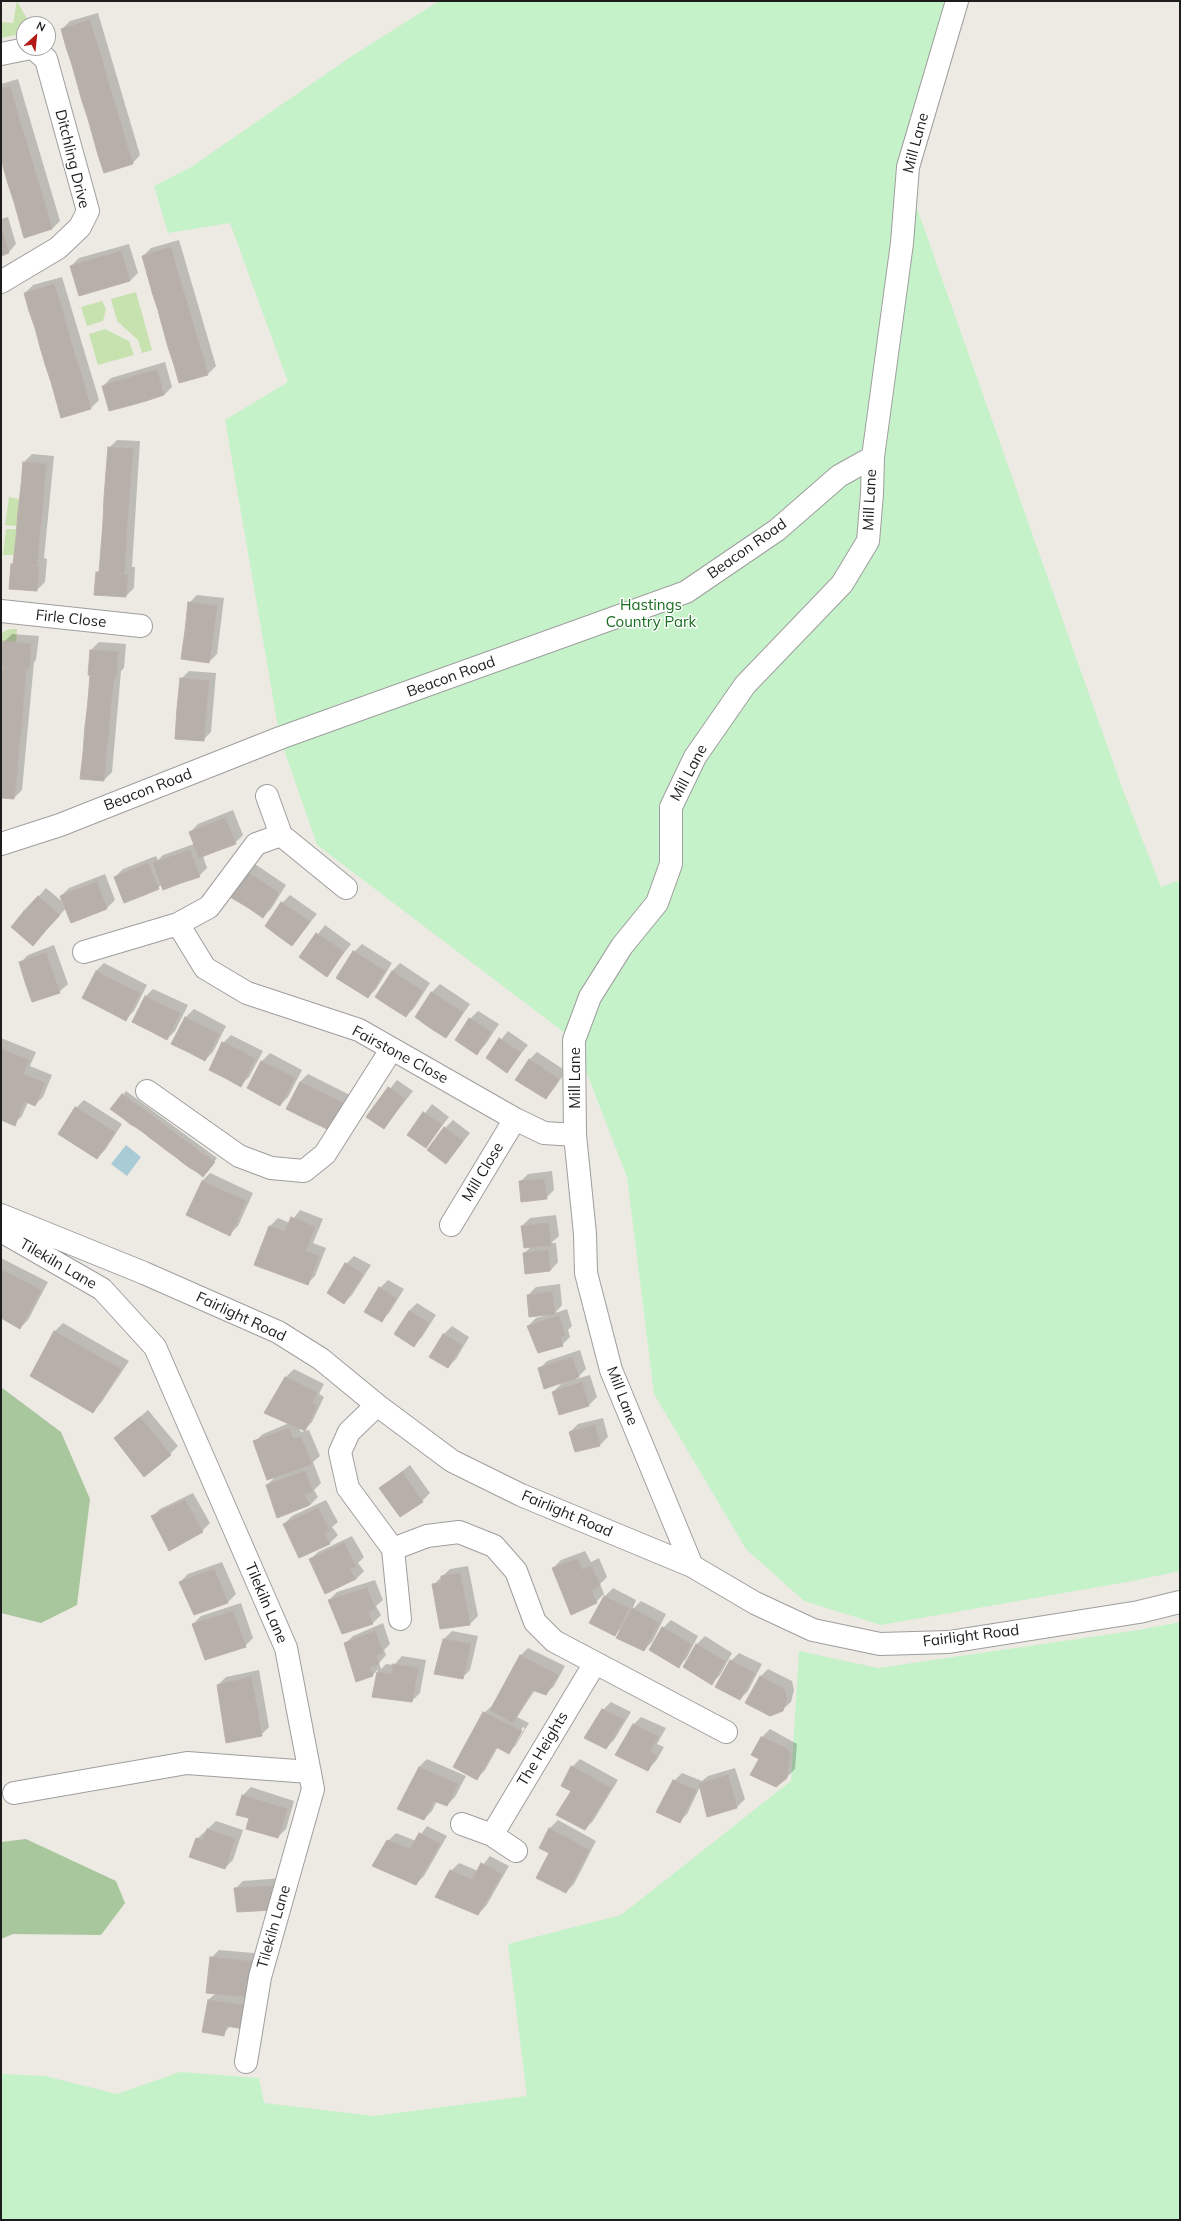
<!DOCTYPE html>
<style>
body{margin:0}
#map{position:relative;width:1181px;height:2221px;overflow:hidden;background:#edeae4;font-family:Mulish,sans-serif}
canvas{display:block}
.frame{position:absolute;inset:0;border:2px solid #1d1d1d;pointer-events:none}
.north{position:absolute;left:16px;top:16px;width:40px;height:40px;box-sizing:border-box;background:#fff;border:1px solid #a5a5a5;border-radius:50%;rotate:27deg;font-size:11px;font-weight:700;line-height:16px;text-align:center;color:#1d1d1d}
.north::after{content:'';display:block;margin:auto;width:14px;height:18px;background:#b31917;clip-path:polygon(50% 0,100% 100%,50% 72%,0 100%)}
</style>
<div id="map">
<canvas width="1181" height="2221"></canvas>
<div class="frame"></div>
<div class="north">N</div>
</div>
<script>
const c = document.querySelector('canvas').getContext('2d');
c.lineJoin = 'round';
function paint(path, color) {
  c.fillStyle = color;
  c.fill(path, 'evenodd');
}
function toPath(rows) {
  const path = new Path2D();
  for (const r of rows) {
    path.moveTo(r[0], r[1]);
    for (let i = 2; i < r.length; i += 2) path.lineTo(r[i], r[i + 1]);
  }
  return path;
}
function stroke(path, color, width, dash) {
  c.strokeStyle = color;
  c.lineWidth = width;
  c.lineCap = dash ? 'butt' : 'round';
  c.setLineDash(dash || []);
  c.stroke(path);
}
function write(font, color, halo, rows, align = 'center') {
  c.font = font + ' Mulish,sans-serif';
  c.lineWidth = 3;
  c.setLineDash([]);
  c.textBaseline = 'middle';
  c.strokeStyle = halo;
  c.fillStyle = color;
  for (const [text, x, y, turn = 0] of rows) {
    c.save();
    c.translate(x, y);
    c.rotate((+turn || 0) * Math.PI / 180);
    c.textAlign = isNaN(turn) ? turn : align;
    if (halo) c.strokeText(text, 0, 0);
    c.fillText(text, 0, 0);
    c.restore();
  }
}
paint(toPath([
 [17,1,30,24,24,24,24,33,1,38,1,22,13,23],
 [136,292,152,350,142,353,138,340,117,321,111,299],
 [102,301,106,309,103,321,87,326,81,307],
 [105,329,129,341,134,355,98,365,89,334],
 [9,497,19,499,17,526,5,525],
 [6,529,17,529,14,555,3,555],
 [10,629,17,629,16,643,3,642,1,662,1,633]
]), '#c7e2af');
paint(toPath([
 [1,1387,61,1432,90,1499,77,1605,41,1623,1,1613],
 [26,1839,116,1881,125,1903,101,1935,13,1934,1,1939,1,1842]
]), '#a9c79d');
paint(toPath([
 [439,1,957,1,908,167,913,197,1124,793,1161,887,1180,880,1180,1571,1132,1581,881,1625,804,1601,746,1549,654,1394,627,1177,574,1040,317,845,280,738,225,420,288,382,230,223,168,233,154,186,191,167,352,56],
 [1180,1622,1180,2220,1,2220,1,2074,45,2076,117,2094,180,2072,259,2078,264,2103,374,2116,527,2096,508,1944,621,1915,791,1781,799,1651,878,1668,1139,1630]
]), '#c5f2c9');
paint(toPath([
 [126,1145,141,1157,127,1176,111,1164]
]), '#a9cbd6');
paint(toPath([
 [98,13,140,155,132,164,62,29,70,21],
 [18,79,60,221,52,229,25,236,1,156,1,84],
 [8,217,16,244,8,253,1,255,1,219],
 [179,240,216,366,208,374,143,256,151,248],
 [129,244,138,273,130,281,71,266,79,258],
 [62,277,99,400,91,408,62,417,25,293,33,285],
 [165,362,172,387,164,395,103,386,111,378],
 [117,440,140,441,132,567,135,567,134,588,126,596,97,573,100,569,109,448],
 [32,454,54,456,44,558,47,559,45,582,37,590,12,564,15,562,24,462],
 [197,595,224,598,217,654,209,662,189,603],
 [12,634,39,636,36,660,34,662,22,790,14,798,1,797,1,699,4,642],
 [99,642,126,644,124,668,121,671,112,772,104,780,91,674,91,650],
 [189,671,216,673,211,732,203,740,181,679],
 [233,810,243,835,235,843,203,856,207,868,199,876,162,884,158,888,115,877,123,869,156,856,158,860,163,855,194,844,190,832,198,824],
 [255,864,286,885,271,909,263,917,247,872],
 [105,874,115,900,107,908,66,908,33,945,12,927,46,888,65,904,61,896,69,888],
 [290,895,317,914,292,945,282,903],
 [325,925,351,944,327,975,300,957],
 [362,944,392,963,376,989,368,997,354,952],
 [54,945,68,984,59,992,20,963,28,955],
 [104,963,147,985,134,1011,126,1019,96,971],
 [400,963,430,983,414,1008,406,1016,392,971],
 [440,984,470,1004,453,1029,445,1037,416,1017,432,992],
 [153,989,188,1005,175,1031,167,1039,145,997],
 [194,1009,226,1026,213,1052,205,1060,173,1043,186,1017],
 [478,1011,499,1024,485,1045,477,1053,470,1019],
 [508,1031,528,1045,507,1071,487,1057],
 [231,1035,263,1051,249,1077,241,1085,223,1043],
 [1,1038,36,1052,30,1066,52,1075,43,1097,35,1105,28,1102,22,1116,14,1124,1,1119],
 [537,1052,566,1071,553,1090,545,1098,529,1060],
 [270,1053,302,1070,288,1097,280,1105,248,1088,262,1061],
 [308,1074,350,1095,337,1121,300,1082],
 [397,1080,413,1091,384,1128,368,1116],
 [126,1091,217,1158,203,1176,123,1095],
 [84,1100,122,1124,105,1150,97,1158,59,1134,76,1108],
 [432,1104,449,1117,425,1147,408,1135],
 [453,1120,470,1133,446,1163,445,1128],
 [552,1171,554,1190,546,1198,520,1182,528,1174],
 [210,1173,253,1193,238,1226,230,1234,202,1181],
 [300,1210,323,1219,313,1243,326,1248,315,1276,307,1284,255,1264,270,1226,278,1218,290,1223],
 [556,1215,559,1236,551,1243,556,1243,558,1262,550,1271,524,1253,531,1247,522,1226,530,1218],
 [354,1256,371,1265,352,1295,344,1303,328,1293,346,1264],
 [1,1258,48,1282,28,1320,20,1328,1,1317],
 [388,1280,404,1289,389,1313,381,1321,380,1288],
 [560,1284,562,1305,555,1313,567,1309,572,1326,568,1330,570,1337,562,1345,528,1326,536,1318,548,1315,528,1295,536,1287],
 [417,1303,436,1315,422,1337,414,1345,409,1311],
 [63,1323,129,1361,101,1403,93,1411,31,1375,55,1331],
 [452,1326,469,1337,456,1359,448,1367,430,1357,444,1334],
 [580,1350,586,1369,576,1379,590,1375,597,1397,589,1405,553,1392,564,1381,539,1369,547,1361],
 [294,1369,324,1384,319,1394,324,1397,312,1422,304,1430,299,1428,301,1432,309,1430,320,1456,313,1462,321,1483,314,1490,318,1497,310,1505,267,1485,277,1475,254,1442,263,1434,289,1423,286,1377],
 [148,1410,178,1446,170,1454,116,1438],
 [603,1418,608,1437,600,1445,575,1451,570,1432,578,1424],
 [410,1465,430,1493,422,1501,380,1489],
 [193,1493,210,1523,202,1531,152,1517,160,1509],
 [326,1500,338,1522,332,1527,338,1535,330,1543,300,1557,284,1524,292,1516],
 [352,1536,364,1557,358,1563,364,1571,356,1579,326,1593,310,1560,318,1552],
 [585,1551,591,1562,599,1558,607,1577,600,1584,604,1594,596,1602,553,1568,561,1560],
 [222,1562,236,1594,228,1602,180,1582,188,1574],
 [468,1566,478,1616,470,1624,433,1585,450,1569],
 [375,1580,383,1600,376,1606,381,1615,373,1623,342,1633,329,1600,337,1592],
 [613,1588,636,1600,632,1610,641,1601,666,1614,652,1642,644,1650,622,1628,614,1635,605,1596],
 [241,1603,253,1638,245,1646,193,1624,201,1616],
 [671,1620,698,1636,686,1659,678,1667,663,1628],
 [383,1623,390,1644,384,1650,386,1655,379,1663,381,1669,386,1664,394,1665,402,1656,426,1660,420,1693,412,1701,374,1696,378,1669,373,1675,345,1644,353,1636],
 [452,1631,478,1636,470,1670,462,1678,444,1639],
 [705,1636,732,1653,720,1675,712,1683,684,1666,697,1644],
 [528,1648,565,1666,554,1686,546,1694,535,1690,517,1717,529,1723,516,1745,508,1753,498,1747,485,1770,477,1778,484,1713,493,1705,520,1656],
 [523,1727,525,1728,515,1745,513,1745],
 [739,1653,762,1664,748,1691,740,1699,731,1661],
 [768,1669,792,1681,794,1690,791,1702,782,1710,760,1677],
 [259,1670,269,1727,261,1735,218,1685,226,1677],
 [611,1702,631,1712,614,1740,606,1748,585,1738,603,1710],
 [641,1717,666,1728,657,1744,664,1747,656,1761,648,1769,633,1725],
 [770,1729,797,1744,795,1769,787,1777,752,1754,762,1737],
 [427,1759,466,1776,455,1797,447,1805,437,1801,432,1811,424,1819,419,1767],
 [580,1759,618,1780,593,1821,585,1829,573,1791,562,1786,572,1767],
 [735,1768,745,1799,737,1807,700,1787,687,1814,679,1822,674,1781,682,1773,702,1781,708,1776],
 [251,1787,294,1801,286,1829,278,1837,251,1817,238,1814,243,1795],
 [558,1820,596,1841,574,1884,566,1892,551,1852,540,1847,550,1828],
 [216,1821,243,1830,233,1860,225,1868,197,1839],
 [427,1826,447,1836,424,1876,416,1884,388,1841,396,1833,416,1841],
 [490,1856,509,1866,486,1906,478,1914,451,1871,459,1863,478,1871],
 [283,1878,282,1901,235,1889,243,1881],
 [219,1950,265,1954,259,1988,223,2035,203,2032,208,2000,216,1993,211,1958]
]), '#0003');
const building = toPath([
 [90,20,95,38,66,47,61,29,90,20],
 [95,38,101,56,72,65,66,47,95,38],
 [101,56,106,74,77,83,72,65,101,56],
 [106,74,111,92,82,101,77,83,106,74],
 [10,86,15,104,1,108,1,89,10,86],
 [111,92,117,110,88,119,82,101,111,92],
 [15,104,20,122,1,128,1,108,15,104],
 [117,110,122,128,93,137,88,119,117,110],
 [20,122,26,140,1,147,1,128,20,122],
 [122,128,127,146,98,155,93,137,122,128],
 [26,140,31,158,3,166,1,147,26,140],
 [127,146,133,164,104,173,98,155,127,146],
 [31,158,36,176,8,184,3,166,31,158],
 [36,176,42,194,14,202,8,184,36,176],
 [42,194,47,211,19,220,14,202,42,194],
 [47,211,52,229,24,238,19,220,47,211],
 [1,226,9,253,1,256,1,226],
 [171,247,176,266,147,274,142,256,171,247],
 [121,251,130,281,113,286,104,256,121,251],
 [104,256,113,286,96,291,87,261,104,256],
 [87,261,96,291,79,296,70,266,87,261],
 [176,266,181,284,152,292,147,274,176,266],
 [54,284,60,302,29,311,24,293,54,284],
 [181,284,187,302,158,310,152,292,181,284],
 [60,302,65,320,35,328,29,311,60,302],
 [187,302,192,320,163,329,158,310,187,302],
 [65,320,70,338,40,347,35,328,65,320],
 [192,320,197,338,168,347,163,329,192,320],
 [70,338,75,356,45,364,40,347,70,338],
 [197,338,203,356,174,365,168,347,197,338],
 [75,356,81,373,51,382,45,364,75,356],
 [203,356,208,375,179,383,174,365,203,356],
 [157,370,164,395,146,401,138,375,157,370],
 [81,373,86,391,56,400,51,382,81,373],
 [138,375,146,401,128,406,120,380,138,375],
 [120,380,128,406,109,411,102,386,120,380],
 [86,391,91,409,61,418,56,400,86,391],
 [108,447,133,449,131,474,106,472,108,447],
 [23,462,46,464,44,488,21,486,23,462],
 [106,472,131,474,129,499,104,498,106,472],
 [21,486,44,488,42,514,18,512,21,486],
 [104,498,129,499,127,524,103,522,104,498],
 [18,512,42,514,39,540,16,538,18,512],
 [103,522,127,524,126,549,101,548,103,522],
 [16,538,39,540,37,566,13,564,16,538],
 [101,548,126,549,124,574,99,573,101,548],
 [11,564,39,567,37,591,9,589,11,564],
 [96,572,128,575,126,597,94,595,96,572],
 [188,602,217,606,213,635,185,631,188,602],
 [185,631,213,635,209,663,181,659,185,631],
 [3,641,31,644,29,669,1,667,3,641],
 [90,650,118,652,116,677,88,675,90,650],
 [3,667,26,669,24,695,1,693,3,667],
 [90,675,114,677,111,703,88,701,90,675],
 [180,678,209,681,206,711,177,709,180,678],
 [1,693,24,695,22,721,1,719,1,693],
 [88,701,111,703,109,729,85,727,88,701],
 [177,709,206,711,204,741,175,739,177,709],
 [1,719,22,721,19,747,1,745,1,719],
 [85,727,109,729,106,755,83,753,85,727],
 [1,745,19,747,17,773,1,771,1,745],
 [83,753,106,755,104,781,80,779,83,753],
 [1,771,17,773,14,799,1,798,1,771],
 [225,818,236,844,217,851,207,825,225,818],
 [207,825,217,851,199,858,189,832,207,825],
 [190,850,200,877,181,883,172,856,190,850],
 [172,856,181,883,163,890,153,863,172,856],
 [148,863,159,889,142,896,131,870,148,863],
 [131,870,142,896,124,903,114,877,131,870],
 [247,872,263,882,247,907,230,897,247,872],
 [97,882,107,909,89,916,78,889,97,882],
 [263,882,279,893,263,918,247,907,263,882],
 [78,889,89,916,71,923,60,896,78,889],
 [38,896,60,915,46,930,24,911,38,896],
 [281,902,296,912,278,936,265,926,281,902],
 [24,911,46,930,33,946,11,927,24,911],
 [296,912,310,922,292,946,278,936,296,912],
 [316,933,330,942,313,967,299,957,316,933],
 [330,942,344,952,327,977,313,967,330,942],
 [353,951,369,961,352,988,336,978,353,951],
 [46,953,53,973,25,982,19,962,46,953],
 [369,961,385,971,368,998,352,988,369,961],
 [96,971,125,986,111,1013,82,998,96,971],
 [392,971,407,981,390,1007,375,997,392,971],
 [53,973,60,993,32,1002,25,982,53,973],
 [407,981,423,991,406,1017,390,1007,407,981],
 [125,986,140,993,126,1021,111,1013,125,986],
 [431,992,447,1002,430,1028,415,1017,431,992],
 [145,996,162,1005,150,1031,132,1022,145,996],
 [447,1002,463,1012,446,1038,430,1028,447,1002],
 [162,1005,180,1013,167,1040,150,1031,162,1005],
 [185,1017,202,1026,188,1052,171,1044,185,1017],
 [469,1018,491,1032,477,1055,455,1040,469,1018],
 [202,1026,219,1034,205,1061,188,1052,202,1026],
 [499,1038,521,1053,507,1073,486,1058,499,1038],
 [222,1042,239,1050,225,1078,209,1070,222,1042],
 [1,1049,29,1060,23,1074,45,1083,35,1106,24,1101,15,1126,1,1120,1,1049],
 [239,1050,255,1059,241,1087,225,1078,239,1050],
 [529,1059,559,1079,546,1099,515,1080,529,1059],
 [261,1061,278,1069,263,1097,247,1088,261,1061],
 [278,1069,295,1078,280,1106,263,1097,278,1069],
 [300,1082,321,1092,308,1120,286,1109,300,1082],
 [388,1087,405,1099,384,1129,366,1117,388,1087],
 [321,1092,343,1103,329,1130,308,1120,321,1092],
 [122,1094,129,1099,117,1114,110,1109,122,1094],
 [129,1099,135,1104,124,1119,117,1114,129,1099],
 [135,1104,142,1108,130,1124,124,1119,135,1104],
 [75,1107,115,1132,97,1159,58,1134,75,1107],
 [142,1108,148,1113,137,1128,130,1124,142,1108],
 [423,1112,442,1125,426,1148,407,1135,423,1112],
 [148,1113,155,1118,144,1133,137,1128,148,1113],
 [155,1118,162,1123,150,1138,144,1133,155,1118],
 [162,1123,168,1128,157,1143,150,1138,162,1123],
 [444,1127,463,1141,446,1164,427,1150,444,1127],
 [168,1128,175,1133,163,1148,157,1143,168,1128],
 [175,1133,181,1138,170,1153,163,1148,175,1133],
 [181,1138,188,1143,177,1158,170,1153,181,1138],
 [188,1143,195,1148,183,1163,177,1158,188,1143],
 [195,1148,201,1153,190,1168,183,1163,195,1148],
 [201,1153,208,1157,197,1172,190,1168,201,1153],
 [208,1157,215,1162,203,1177,197,1172,208,1157],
 [544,1179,547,1199,521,1202,519,1181,544,1179],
 [202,1181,246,1201,230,1236,186,1215,202,1181],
 [291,1217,315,1227,306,1251,319,1256,308,1285,254,1265,269,1226,285,1232,291,1217],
 [548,1223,551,1245,524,1248,521,1226,548,1223],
 [548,1250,550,1271,525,1274,523,1253,548,1250],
 [345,1263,363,1274,344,1304,327,1293,345,1263],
 [1,1270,41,1290,20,1329,1,1318,1,1270],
 [379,1287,396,1298,382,1322,364,1312,379,1287],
 [552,1292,555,1314,529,1317,527,1295,552,1292],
 [409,1311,429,1323,414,1347,394,1334,409,1311],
 [559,1316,565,1335,560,1337,563,1346,538,1353,527,1326,559,1316],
 [54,1331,121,1369,93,1413,30,1376,54,1331],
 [443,1334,462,1345,448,1368,429,1357,443,1334],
 [572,1357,579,1377,544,1389,538,1368,572,1357],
 [285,1377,317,1392,312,1403,317,1406,305,1431,264,1413,285,1377],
 [582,1382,589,1406,559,1415,552,1392,582,1382],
 [140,1417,171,1455,144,1477,114,1438,140,1417],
 [595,1425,600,1446,575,1452,569,1432,595,1425],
 [289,1428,293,1439,301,1437,312,1464,267,1480,253,1441,289,1428],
 [305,1471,313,1492,304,1494,310,1505,277,1518,266,1485,305,1471],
 [402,1472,423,1502,400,1517,379,1488,402,1472],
 [185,1500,203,1532,169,1551,151,1516,185,1500],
 [318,1508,330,1531,324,1534,330,1544,299,1558,283,1524,318,1508],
 [344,1543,356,1566,349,1569,356,1579,325,1594,309,1559,344,1543],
 [577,1559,583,1570,591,1566,600,1585,591,1590,597,1603,571,1615,552,1568,577,1559],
 [214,1569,228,1603,194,1615,179,1582,214,1569],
 [460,1573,470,1625,440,1629,432,1584,441,1583,441,1576,460,1573],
 [367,1588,375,1608,368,1612,373,1624,342,1634,328,1600,367,1588],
 [604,1596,629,1608,615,1636,589,1623,604,1596],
 [632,1608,659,1623,644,1651,616,1638,632,1608],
 [233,1611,246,1647,205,1660,192,1624,233,1611],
 [662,1627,691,1644,679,1668,649,1650,662,1627],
 [375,1631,383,1653,376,1655,379,1664,370,1667,373,1676,356,1682,344,1643,375,1631],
 [443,1639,471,1644,463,1679,434,1674,443,1639],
 [696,1644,725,1661,712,1685,683,1667,696,1644],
 [520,1655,558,1675,546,1695,532,1690,513,1723,490,1710,520,1655],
 [730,1660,755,1673,740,1700,715,1687,730,1660],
 [393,1664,418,1668,412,1702,372,1697,377,1672,392,1674,393,1664],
 [760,1676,784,1689,787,1698,783,1711,770,1716,745,1703,760,1676],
 [251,1677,262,1736,226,1743,217,1685,251,1677],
 [602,1709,624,1720,606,1749,584,1738,602,1709],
 [483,1712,522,1731,509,1754,496,1747,477,1780,453,1767,483,1712],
 [633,1724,658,1736,650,1752,657,1755,648,1771,615,1755,633,1724],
 [761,1737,786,1748,790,1752,787,1778,776,1787,750,1775,759,1759,751,1755,761,1737],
 [571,1766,611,1788,585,1830,556,1815,571,1791,561,1786,571,1766],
 [419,1767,458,1784,447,1806,434,1801,424,1820,397,1809,419,1767],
 [728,1775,737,1808,707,1817,699,1784,728,1775],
 [673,1780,696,1790,680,1823,656,1812,673,1780],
 [242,1795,287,1809,278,1838,246,1829,249,1818,236,1815,242,1795],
 [549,1828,589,1850,566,1893,536,1878,549,1853,539,1848,549,1828],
 [207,1829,235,1839,225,1869,189,1857,196,1838,203,1840,207,1829],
 [419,1833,440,1844,416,1885,372,1866,387,1840,410,1849,419,1833],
 [481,1863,502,1874,478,1915,435,1897,450,1870,472,1880,481,1863],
 [275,1886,274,1910,237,1912,234,1888,275,1886],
 [210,1957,257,1962,252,1997,206,1993,210,1957],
 [208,2000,249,2006,244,2029,226,2026,224,2036,202,2032,208,2000]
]);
paint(building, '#b6afaa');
stroke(building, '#bdb1a8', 1);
const minor = toPath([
 [1,54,31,48],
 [1,282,58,248,80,227,88,211,46,59,33,48],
 [1,611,141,626],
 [267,796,281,835,346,888],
 [1,844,60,825,280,738,686,592,777,530,839,476,873,457],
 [178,924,205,968,247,993,359,1030,515,1119,544,1133,575,1135],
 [84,952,178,924,209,907,256,844,281,835],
 [147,1091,239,1156,271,1168,304,1171,325,1154,391,1050],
 [1,1215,144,1273,278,1332,321,1359,377,1405,452,1461,521,1495,692,1566,755,1603,813,1630,880,1644,949,1642,1139,1612,1180,1602],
 [451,1225,515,1119],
 [1,1231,102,1289,155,1347,286,1648,313,1789,260,1977,246,2062],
 [377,1405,349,1432,340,1452,348,1488,393,1549,400,1619],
 [393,1549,427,1536,459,1532,494,1546,516,1571,535,1622,554,1641,726,1732],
 [692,1566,611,1370,586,1273,585,1234,575,1135,574,1040,590,997,622,946,657,903,671,864,671,807,695,757,745,685,842,584,868,541,872,494,873,457,902,243,908,167,957,1],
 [14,1793,187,1763,310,1772],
 [462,1824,492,1835,595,1663],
 [492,1835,516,1851]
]);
stroke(minor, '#9e9e9e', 24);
stroke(minor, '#fff', 22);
write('15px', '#1d1d1d', '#fff', [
 ["Mill Lane",916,143,-75],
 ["Ditchling Drive",72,159,76],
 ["Mill Lane",870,500,-87],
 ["Beacon Road",747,549,-35],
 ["Firle Close",71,619,6],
 ["Beacon Road",451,677,-20],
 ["Mill Lane",689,773,-62],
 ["Beacon Road",148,790,-21],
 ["Fairstone Close",400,1055,28],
 ["Mill Lane",575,1078,-90],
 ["Mill Close",483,1172,-59],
 ["Tilekiln Lane",58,1264,30],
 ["Fairlight Road",241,1317,25],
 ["Mill Lane",622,1396,69],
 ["Fairlight Road",567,1514,23],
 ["Tilekiln Lane",266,1603,67],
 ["Fairlight Road",971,1636,-7],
 ["The Heights",543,1749,-59],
 ["Tilekiln Lane",274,1927,-74]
]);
write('15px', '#186e20', '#fff', [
 ["Hastings",651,605],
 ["Country Park",651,622]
]);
</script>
